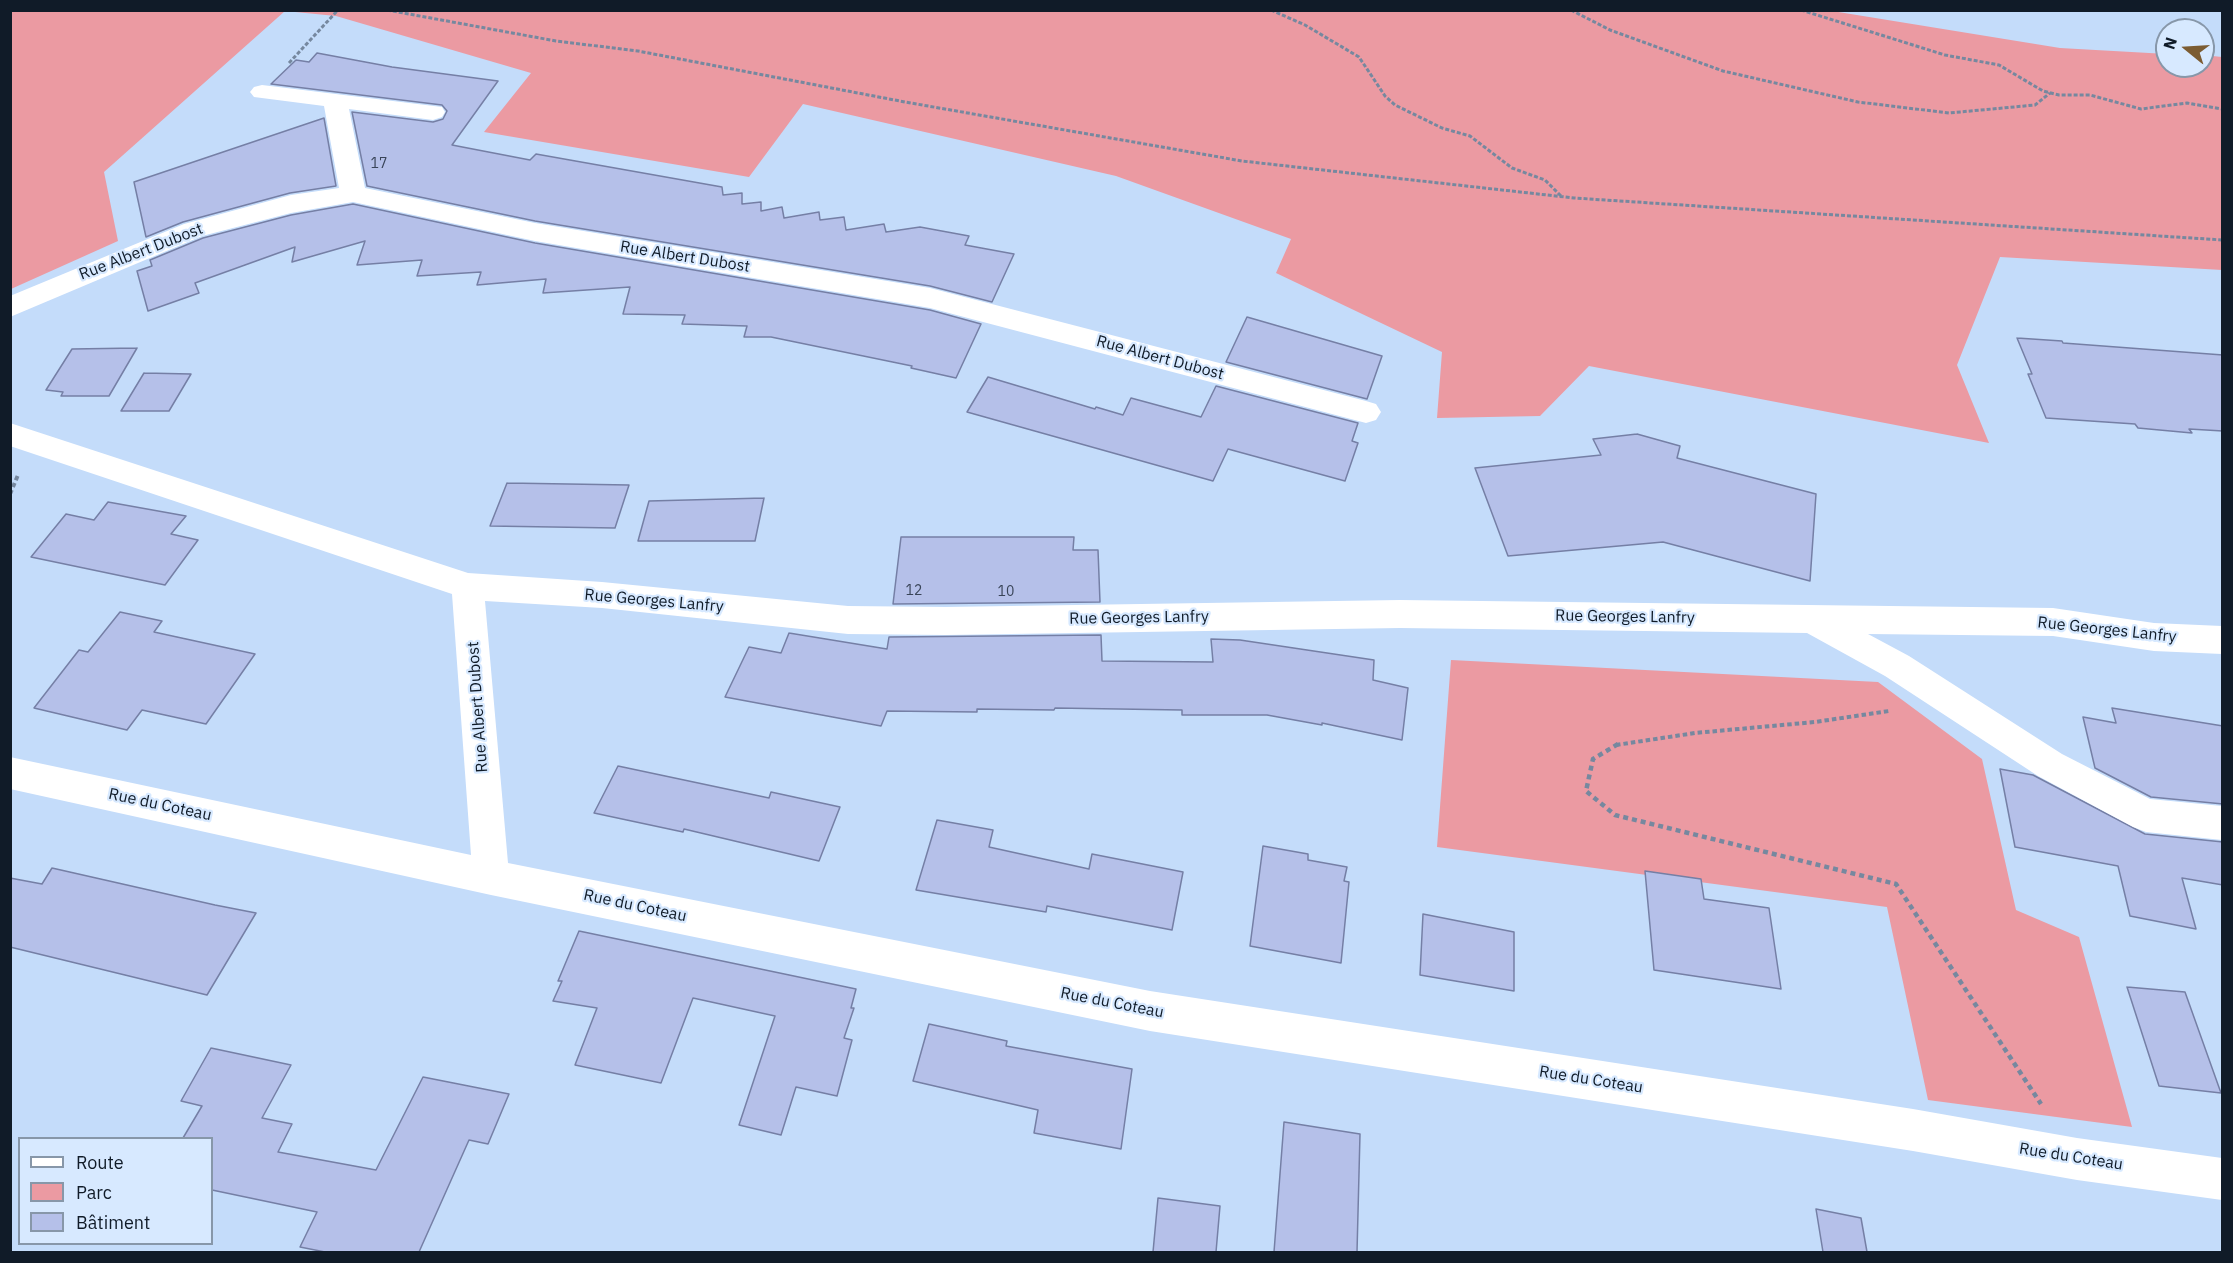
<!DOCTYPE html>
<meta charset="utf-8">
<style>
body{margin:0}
#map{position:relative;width:2233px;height:1263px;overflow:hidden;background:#c4dcfa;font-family:"IBM Plex Sans",sans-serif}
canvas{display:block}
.frame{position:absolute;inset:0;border:12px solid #101b28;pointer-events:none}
.legend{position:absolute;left:18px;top:1137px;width:195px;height:108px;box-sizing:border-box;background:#d7e9ff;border:2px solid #8797a9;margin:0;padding:8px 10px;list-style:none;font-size:18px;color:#101b28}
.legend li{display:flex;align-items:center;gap:12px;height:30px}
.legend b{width:30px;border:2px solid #8797a9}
.north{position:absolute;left:2155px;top:18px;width:60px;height:60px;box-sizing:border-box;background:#d7e9ff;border:2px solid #8797a9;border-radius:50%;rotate:288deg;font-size:16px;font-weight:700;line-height:24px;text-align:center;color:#101b28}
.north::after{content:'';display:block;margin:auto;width:21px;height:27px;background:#7c5c32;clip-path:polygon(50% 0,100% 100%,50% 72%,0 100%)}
</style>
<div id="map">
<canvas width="2233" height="1263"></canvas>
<div class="frame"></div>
<ul class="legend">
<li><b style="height:8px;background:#fff"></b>Route</li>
<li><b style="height:16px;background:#eb9aa2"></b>Parc</li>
<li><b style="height:16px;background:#b5c0e9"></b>Bâtiment</li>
</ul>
<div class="north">N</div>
</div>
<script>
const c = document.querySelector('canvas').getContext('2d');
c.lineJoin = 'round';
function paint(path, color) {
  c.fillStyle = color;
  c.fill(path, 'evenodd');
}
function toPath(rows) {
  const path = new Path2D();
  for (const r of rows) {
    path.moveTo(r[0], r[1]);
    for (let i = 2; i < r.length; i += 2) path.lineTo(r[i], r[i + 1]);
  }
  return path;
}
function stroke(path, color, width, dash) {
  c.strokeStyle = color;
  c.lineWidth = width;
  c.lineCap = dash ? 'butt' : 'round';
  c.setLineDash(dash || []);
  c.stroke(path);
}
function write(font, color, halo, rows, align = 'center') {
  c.font = font + ' "IBM Plex Sans",sans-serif';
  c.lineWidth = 4.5;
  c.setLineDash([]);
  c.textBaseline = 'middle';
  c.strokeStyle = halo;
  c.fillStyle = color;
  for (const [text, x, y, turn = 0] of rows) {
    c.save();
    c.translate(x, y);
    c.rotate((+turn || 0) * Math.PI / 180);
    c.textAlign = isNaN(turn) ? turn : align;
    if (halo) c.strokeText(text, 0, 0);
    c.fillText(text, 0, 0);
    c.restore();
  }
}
paint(toPath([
 [1826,10,2060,48,2167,54,2167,66,2203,66,2203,55,2222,57,2222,270,2000,257,1957,365,1989,443,1589,366,1540,416,1437,418,1442,352,1276,273,1291,239,1116,176,803,104,749,177,484,132,531,73,336,16,285,11,104,172,118,241,11,289,11,11],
 [1451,660,1878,682,1982,759,2016,910,2079,937,2132,1127,1928,1100,1887,907,1437,847]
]), '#eb9aa2');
const building = toPath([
 [317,53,392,67,498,81,452,145,530,160,536,154,722,187,723,195,742,193,742,204,761,202,761,211,782,207,784,218,819,212,820,220,844,217,846,230,884,224,886,232,920,227,969,236,965,245,1014,254,992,302,930,286,535,221,367,186,352,112,433,122,443,119,447,111,442,105,271,84,296,60,309,62,317,53],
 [324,118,336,186,290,193,183,222,146,237,134,182,324,118],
 [353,204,535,243,930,310,981,324,956,378,911,368,912,366,771,337,744,337,747,326,682,324,685,315,623,314,630,287,543,293,546,279,477,285,481,272,417,276,422,260,357,265,365,241,292,262,295,247,195,283,199,293,148,311,137,271,152,266,150,260,203,238,291,215,353,204],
 [1247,317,1382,356,1367,399,1226,362,1247,317],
 [2017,338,2062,341,2063,343,2223,355,2223,431,2189,429,2192,433,2138,428,2135,424,2046,418,2028,374,2032,374,2017,338],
 [137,348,109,396,61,396,63,392,46,390,72,349,137,348],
 [144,373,191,374,169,411,121,411,144,373],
 [988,377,1095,409,1096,407,1123,415,1131,398,1201,417,1216,386,1358,423,1352,441,1358,443,1345,481,1228,449,1213,481,967,412,988,377],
 [1637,434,1680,446,1677,458,1816,494,1810,581,1663,542,1508,556,1475,468,1601,455,1593,439,1637,434],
 [507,483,629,485,615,528,490,526,507,483],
 [764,498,755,541,638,541,649,501,764,498],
 [108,502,186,516,171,534,198,540,165,585,31,557,66,514,94,520,108,502],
 [901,537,1074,537,1073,550,1098,550,1100,602,893,604,901,537],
 [120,612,162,621,154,632,255,654,206,724,142,710,127,730,34,708,79,650,88,652,120,612],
 [789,633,887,649,889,637,1101,635,1102,661,1213,662,1211,639,1240,640,1374,660,1373,680,1408,688,1402,740,1322,723,1322,725,1267,715,1182,715,1182,710,1055,708,1054,710,977,709,977,712,887,711,881,726,725,697,749,647,781,653,789,633],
 [2112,708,2223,726,2223,804,2151,797,2095,768,2083,717,2116,723,2112,708],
 [618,766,769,798,771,792,840,807,819,861,684,829,683,832,594,813,618,766],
 [2000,769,2033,775,2145,834,2223,842,2223,885,2182,878,2196,929,2130,916,2118,866,2015,847,2000,769],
 [937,820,993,830,989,847,1089,869,1092,854,1183,872,1172,930,1047,906,1046,912,916,890,937,820],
 [1263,846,1308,854,1308,860,1347,867,1344,881,1349,882,1341,963,1250,946,1263,846],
 [52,868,215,905,256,913,207,995,10,947,10,878,42,884,52,868],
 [1645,871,1701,879,1704,899,1769,908,1781,989,1654,970,1645,871],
 [1423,914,1514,932,1514,991,1420,975,1423,914],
 [579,931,856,989,851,1008,854,1008,844,1038,852,1040,837,1096,796,1087,781,1135,739,1125,775,1016,693,998,661,1083,575,1065,597,1008,553,1001,562,981,558,981,579,931],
 [2127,987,2185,992,2221,1093,2159,1086,2127,987],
 [929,1024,1007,1041,1006,1046,1132,1069,1121,1149,1034,1133,1038,1110,913,1081,929,1024],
 [211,1048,291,1065,262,1118,292,1124,278,1152,376,1170,423,1077,509,1094,488,1144,469,1140,419,1252,325,1252,300,1247,317,1212,212,1190,212,1138,183,1138,202,1106,181,1101,211,1048],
 [1284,1122,1360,1134,1357,1252,1274,1252,1284,1122],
 [1158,1198,1220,1206,1216,1252,1153,1252,1158,1198],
 [1816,1209,1861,1218,1867,1252,1823,1252,1816,1209]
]);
paint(building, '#b5c0e9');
stroke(building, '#757fa5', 1.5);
stroke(toPath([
 [387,10,556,41,638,51,905,102,1242,161,1574,198,2222,240],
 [1271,10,1305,25,1359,57,1385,96,1395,105,1442,128,1470,136,1512,168,1545,180,1562,197],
 [1571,10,1610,30,1723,71,1858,102,1949,113,2035,105,2050,93],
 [1801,10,1945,55,1999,65,2043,91,2059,95,2090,95,2141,109,2187,103,2222,109],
 [289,63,338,10]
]), '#76889f', 3, [4, 2]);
stroke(toPath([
 [10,494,18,475],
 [1616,745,1695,733,1815,722,1889,711]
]), '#76889f', 4, [4.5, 3]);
stroke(toPath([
 [1618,744,1593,759,1586,791,1615,815,1896,884,2041,1104]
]), '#76889f', 4.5, [5, 4]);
paint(toPath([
 [262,85,442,107,445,112,442,117,433,120,349,109,365,188,535,223,930,288,1366,401,1376,404,1381,412,1376,420,1366,423,930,308,535,241,353,202,291,213,202,236,10,317,10,296,184,224,291,195,339,188,324,106,254,97,250,92,254,87,262,85],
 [10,423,468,573,602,582,848,606,946,607,1400,600,2053,608,2154,623,2222,626,2222,654,2154,651,2053,636,1868,634,1909,656,2062,754,2150,799,2222,806,2222,840,2146,832,2133,827,2038,776,1885,676,1807,633,1400,628,946,635,848,634,602,608,485,601,508,863,1150,991,1913,1109,2077,1138,2222,1158,2222,1200,2077,1180,1913,1151,1150,1031,491,895,10,789,10,757,471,855,452,594,10,446,10,423]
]), '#fff');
write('14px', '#394458', null, [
 ["17",379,164],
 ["12",914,591],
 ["10",1006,592]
]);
write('16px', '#101b28', '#d7e9ff', [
 ["Rue Albert Dubost",141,252,-21],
 ["Rue Albert Dubost",685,257,9],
 ["Rue Albert Dubost",1160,358,15],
 ["Rue Georges Lanfry",654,601,5],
 ["Rue Georges Lanfry",1625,617,1],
 ["Rue Georges Lanfry",1139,618,-1],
 ["Rue Georges Lanfry",2107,630,6],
 ["Rue Albert Dubost",478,707,-94],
 ["Rue du Coteau",160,805,12],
 ["Rue du Coteau",635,906,12],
 ["Rue du Coteau",1112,1003,11],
 ["Rue du Coteau",1591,1080,9],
 ["Rue du Coteau",2071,1157,9]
]);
</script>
